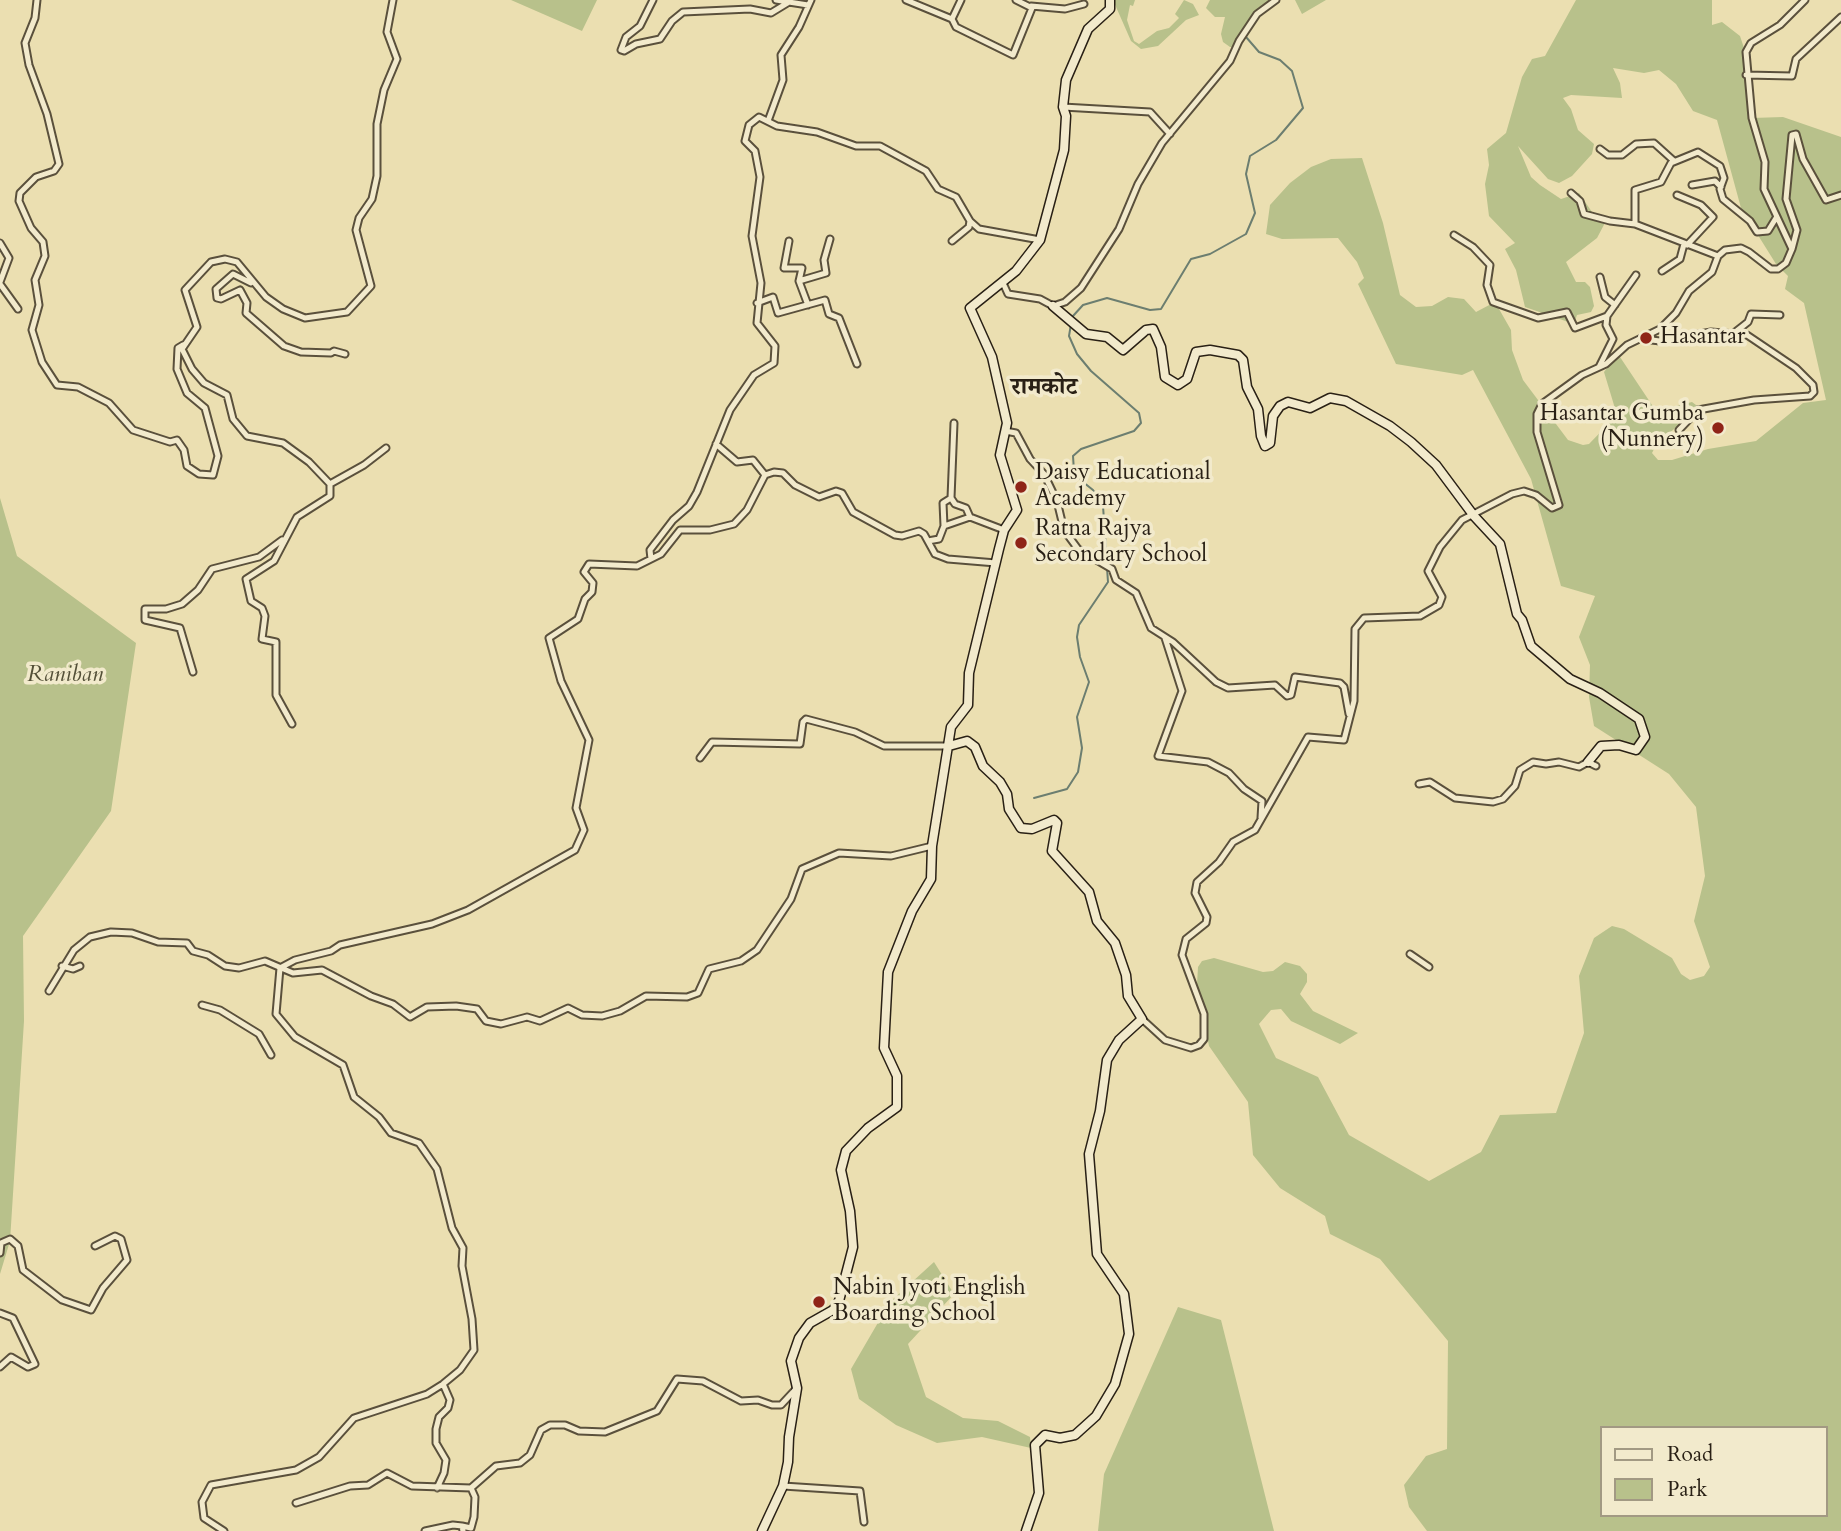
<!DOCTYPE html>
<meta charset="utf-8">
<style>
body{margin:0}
#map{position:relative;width:1841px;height:1531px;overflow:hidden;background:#ebdfb1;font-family:Cardo,serif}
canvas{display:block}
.legend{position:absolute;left:1600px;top:1426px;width:228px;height:91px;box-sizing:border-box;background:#f2eacc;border:2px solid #a29983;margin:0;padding:9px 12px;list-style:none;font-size:21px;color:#292015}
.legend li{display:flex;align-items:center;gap:14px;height:35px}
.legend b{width:35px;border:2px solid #a29983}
</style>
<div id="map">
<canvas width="1841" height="1531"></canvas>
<ul class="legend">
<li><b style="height:9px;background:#f2eacc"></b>Road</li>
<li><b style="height:19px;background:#b8c18b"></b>Park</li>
</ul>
</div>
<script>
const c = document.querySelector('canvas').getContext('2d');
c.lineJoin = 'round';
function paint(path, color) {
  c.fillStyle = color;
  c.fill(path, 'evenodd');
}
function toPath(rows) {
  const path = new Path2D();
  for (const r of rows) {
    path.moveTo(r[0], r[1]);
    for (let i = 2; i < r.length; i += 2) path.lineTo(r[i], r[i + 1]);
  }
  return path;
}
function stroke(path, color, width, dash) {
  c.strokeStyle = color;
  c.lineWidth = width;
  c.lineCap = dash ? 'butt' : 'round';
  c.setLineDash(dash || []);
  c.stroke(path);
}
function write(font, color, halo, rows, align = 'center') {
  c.font = font + ' Cardo,"Noto Serif Devanagari",serif';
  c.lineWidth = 7;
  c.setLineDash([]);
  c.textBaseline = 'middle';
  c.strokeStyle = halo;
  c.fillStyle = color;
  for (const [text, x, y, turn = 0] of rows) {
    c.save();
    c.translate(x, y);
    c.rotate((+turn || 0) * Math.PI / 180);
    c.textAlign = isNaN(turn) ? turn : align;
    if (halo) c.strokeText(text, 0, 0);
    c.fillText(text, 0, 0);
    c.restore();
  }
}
paint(toPath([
 [511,0,597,0,582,31],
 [1113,0,1135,0,1133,6,1130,5,1127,20,1134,41,1139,44,1157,31,1169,28,1179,18,1175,14,1184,0,1193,4,1199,15,1186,20,1158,46,1141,49,1131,41],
 [1210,0,1273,0,1258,11,1234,47,1230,47,1223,42,1221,34,1225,17,1215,17,1206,8],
 [1295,0,1326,0,1302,14],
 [1576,0,1712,0,1712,25,1722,22,1740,36,1745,51,1752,118,1783,117,1841,137,1841,1531,1427,1531,1409,1507,1404,1485,1426,1456,1447,1449,1448,1341,1380,1259,1330,1234,1325,1216,1280,1188,1253,1155,1248,1102,1209,1046,1197,984,1198,967,1202,961,1214,958,1263,972,1273,971,1285,962,1300,966,1307,974,1307,982,1300,994,1313,1011,1358,1033,1340,1044,1291,1021,1281,1009,1271,1010,1259,1024,1276,1058,1318,1077,1349,1135,1429,1181,1481,1152,1500,1115,1556,1113,1584,1033,1579,976,1594,938,1612,926,1624,929,1672,958,1681,974,1690,980,1704,976,1710,967,1694,921,1705,876,1696,807,1669,774,1594,726,1589,697,1590,665,1579,637,1595,596,1561,586,1531,479,1473,370,1462,375,1396,364,1358,284,1364,278,1357,262,1338,238,1282,239,1266,234,1270,205,1290,183,1311,167,1331,159,1362,158,1383,223,1400,295,1416,307,1432,306,1448,297,1464,299,1476,312,1495,302,1511,330,1512,350,1523,380,1568,440,1583,445,1589,444,1617,415,1604,372,1618,354,1656,411,1692,402,1700,408,1657,443,1652,453,1658,460,1672,460,1708,449,1756,441,1803,403,1826,400,1804,303,1785,289,1788,276,1776,264,1741,208,1717,120,1693,111,1676,84,1659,70,1644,73,1613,68,1620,83,1622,98,1571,95,1563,98,1571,109,1578,130,1594,144,1592,154,1572,176,1559,183,1548,179,1518,146,1531,177,1540,185,1561,199,1579,193,1592,212,1607,219,1597,238,1566,262,1576,282,1585,282,1590,287,1594,306,1591,312,1577,315,1574,324,1525,307,1516,270,1505,249,1515,243,1489,216,1485,184,1489,165,1487,149,1506,133,1522,77,1532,59,1545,56],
 [1601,1428,1825,1428,1825,1515,1601,1515],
 [0,498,17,556,136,643,111,811,23,936,24,1021,10,1241,0,1274],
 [934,1262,954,1294,908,1344,926,1397,963,1418,998,1421,1030,1437,1031,1448,982,1437,937,1443,896,1425,859,1399,851,1369,890,1302],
 [1178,1307,1221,1320,1274,1531,1098,1531,1104,1474]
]), '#b8c18b');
stroke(toPath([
 [1073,316,1083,305,1107,298,1150,310,1161,309,1191,259,1210,254,1246,234,1255,213,1246,174,1250,156,1276,140,1303,108,1292,71,1280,60,1259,52,1246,37],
 [1071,324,1069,336,1077,354,1091,371,1139,413,1141,423,1134,431,1081,449,1073,456,1074,471,1078,478,1093,490,1103,506,1107,563],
 [1034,798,1067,789,1078,772,1082,748,1077,717,1089,682,1080,657,1077,637,1079,625,1108,582,1107,568]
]), '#6c7e70', 2);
const street = toPath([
 [37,0,35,18,25,43,29,65,47,114,59,164,54,171,36,177,20,193,19,201,31,228,43,242,45,256,35,280,39,305,32,330,42,362,57,385,78,387,109,403,133,430,170,442,177,440,184,450,187,466,199,474,213,475,218,456,205,408,187,393,177,369,178,348,183,345],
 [653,0,640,26,626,37,621,50,624,51,636,44,660,39,672,21,683,12,750,9,771,13,789,2],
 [776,0,808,5],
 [906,0,952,19,961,0],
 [1031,6,1065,9,1084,4],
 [952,19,956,27,1013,55,1032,8,1016,0],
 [1746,75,1792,76,1796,59,1841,17],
 [1063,107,1150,112,1170,134],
 [768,121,783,80,781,55,799,27,811,0],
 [1600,149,1608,155,1622,155,1636,144,1654,143,1674,161],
 [1692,185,1715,181,1721,187],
 [1571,193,1580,201,1584,214,1610,221,1635,224],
 [1677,195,1701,205,1713,217,1687,245],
 [1454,235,1473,247,1490,265,1487,285,1493,302,1538,318,1567,312,1575,328,1607,316],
 [789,241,784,268,802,268,799,281],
 [952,241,969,227,970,221],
 [0,243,9,258,0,282],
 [1792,249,1797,230,1786,199,1792,135,1796,134,1803,159,1826,200,1841,195],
 [1718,256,1635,224,1635,190,1661,182,1671,163,1698,152,1720,166,1724,178,1720,189,1723,199,1750,221,1757,232,1768,231,1776,218],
 [1662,271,1680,259,1684,244],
 [1600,277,1605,297,1615,305],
 [251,283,233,274,216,289,217,298,221,299,240,290,247,303,246,313,284,346,301,352,331,353,334,351,345,354],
 [1003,283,1008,294,1040,299,1053,306,1065,302,1081,288,1119,229,1138,184,1162,143,1230,61,1239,41,1257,14,1276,0],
 [0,284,18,309],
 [757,303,773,297,778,313,825,300,829,314,839,318,857,364],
 [808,305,799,281,826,273,824,260,830,239],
 [1734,333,1748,322,1751,314,1780,315],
 [1643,339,1660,341,1711,332,1747,335,1796,368,1813,385,1814,392,1810,396,1754,400,1698,410,1679,430],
 [1599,367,1613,339,1606,325,1607,316,1636,275],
 [954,423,951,498,955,504,966,508,970,517],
 [1005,431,1016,433,1030,459,1044,474,1057,501,1064,530,1078,549,1112,569,1116,580,1136,593,1151,628,1173,642,1216,682,1228,688,1275,685,1287,696,1291,695,1295,677,1340,683,1344,687,1349,714],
 [716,444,737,462,753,460,765,475],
 [330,484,364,465,386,448],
 [944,526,943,503,951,498],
 [928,541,939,539,944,526,970,517,1004,530],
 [651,559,650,550,673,520,689,506,697,492,730,410,754,375,774,363,775,346,757,323,761,283,752,236,760,177,755,151,745,141,749,125,759,117,777,126,817,132,856,146,880,146,926,171,938,189,956,197,970,221,979,229,1040,240],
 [1165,638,1182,691,1158,756,1208,762,1229,773,1244,789,1262,801,1261,818],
 [193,672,180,628,145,620,145,609,166,609,182,604,198,590,212,569,259,557,282,540],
 [292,724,276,695,276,642,262,639,265,616,262,608,251,601,246,579,274,561,297,517,330,496,330,484,309,462,283,443,247,436,233,419,227,395,204,383,192,369,182,349,197,327,185,290,211,262,225,259,237,262,266,297,283,309,305,318,347,312,371,286,356,230,359,218,372,199,377,176,377,124,384,90,397,59,387,32,393,0],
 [700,758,712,742,800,744,803,722,806,719,855,732,884,746,949,746],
 [1419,784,1430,782,1455,798,1493,802,1503,799,1515,786,1520,770,1533,762,1546,764,1559,762,1579,767,1588,762,1596,766],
 [1410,954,1429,967],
 [62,966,73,969,80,966],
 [280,968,295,960,331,951,340,945,432,924,468,910,575,850,584,830,576,808,589,740,561,681,549,638,578,619,585,599,592,592,593,583,584,572,589,564,637,566,661,554,680,530,710,530,734,524,747,510,765,475,774,472,783,473,795,485,819,497,836,491,842,493,853,512,895,535,902,536,919,531,924,534,935,554,948,559,996,563],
 [49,991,74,950,90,937,111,932,132,933,158,942,187,943,193,951,208,955,225,966,239,968,265,961,293,973,322,970,371,996,393,1004,410,1017,427,1007,456,1006,477,1009,486,1021,501,1024,527,1017,540,1021,568,1008,582,1015,602,1016,620,1011,646,996,687,997,698,993,709,969,741,961,757,950,791,899,802,869,839,853,891,856,932,846],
 [202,1005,220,1010,259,1034,271,1055],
 [1142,1019,1165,1040,1191,1048,1199,1045,1204,1039,1204,1014,1182,955,1186,939,1206,923,1207,917,1195,893,1197,882,1219,862,1233,842,1255,830,1308,737,1344,740,1354,701,1355,629,1364,618,1420,616,1439,605,1442,597,1428,571,1440,547,1462,520,1512,494,1524,491,1536,495,1552,508,1559,505,1537,432,1537,414,1542,404,1582,375,1606,364,1627,345,1660,329,1676,313,1689,291,1712,272,1718,256,1725,250,1741,248,1749,252,1771,269,1778,269,1786,263,1792,249,1764,189,1765,162,1752,118,1746,52,1751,43,1780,25,1805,0],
 [0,1253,1,1243,10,1239,18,1246,23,1270,62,1300,91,1310,103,1288,127,1260,121,1239,115,1236,95,1246],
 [0,1313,13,1318,35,1364,28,1367,11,1357,0,1367],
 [783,1486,860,1491,864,1522],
 [437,1488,444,1473,446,1460,436,1443,436,1429,439,1417,448,1408,450,1400,443,1384],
 [296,1503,350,1486,368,1485,387,1473,412,1486,471,1488],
 [462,1526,471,1528,474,1517,475,1497,471,1488,496,1466,520,1463,530,1455,541,1430,550,1425,565,1425,579,1431,605,1432,657,1411,677,1379,703,1381,741,1401,758,1400,772,1405,781,1405,795,1390],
 [224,1531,204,1518,202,1502,211,1485,296,1470,319,1457,354,1418,427,1394,443,1384,460,1370,474,1350,472,1319,462,1266,463,1248,452,1228,437,1169,419,1143,391,1133,379,1117,354,1097,343,1065,295,1037,276,1014,280,968],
 [425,1531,453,1525,462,1526,463,1531]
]);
const secondary = toPath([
 [1053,306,1086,334,1107,337,1123,350,1146,330,1153,329,1161,347,1165,377,1178,385,1187,379,1196,352,1210,350,1238,355,1243,360,1247,387,1258,409,1261,436,1265,446,1270,443,1273,416,1280,406,1288,402,1310,408,1330,398,1346,401,1390,426,1411,442,1436,465,1474,516,1500,544,1517,614,1522,620,1531,646,1570,679,1600,693,1639,719,1645,737,1636,750,1619,745,1601,746,1588,762],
 [949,746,967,741,975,747,983,766,1000,782,1007,794,1009,809,1021,828,1032,829,1054,820,1057,823,1052,851,1089,892,1097,921,1115,943,1126,975,1128,996,1142,1019,1119,1040,1107,1060,1100,1111,1089,1154,1097,1254,1124,1294,1129,1334,1115,1384,1096,1416,1075,1435,1060,1438,1045,1435,1035,1445,1039,1493,1026,1531],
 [762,1531,783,1486,788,1462,789,1437,797,1388,791,1361,799,1338,810,1323,833,1310,839,1301,853,1247,850,1211,841,1170,846,1151,868,1128,897,1107,897,1076,884,1048,888,972,912,911,931,879,932,846,951,727,968,705,969,673,999,549,1004,530,1017,510,1000,455,1007,423,992,357,970,308,1016,271,1040,240,1064,150,1066,116,1063,107,1066,80,1088,29,1110,9,1110,0]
]);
stroke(street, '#5a503c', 9);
stroke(secondary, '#292015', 11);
stroke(street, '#f2eacc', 5);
stroke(secondary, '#f2eacc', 8);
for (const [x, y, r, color] of [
 [1646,338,7,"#8f2418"],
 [1718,428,7,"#8f2418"],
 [1021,487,7,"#8f2418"],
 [1021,543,7,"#8f2418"],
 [819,1302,7,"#8f2418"]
]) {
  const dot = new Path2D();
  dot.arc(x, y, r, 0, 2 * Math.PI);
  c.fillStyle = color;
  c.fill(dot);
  stroke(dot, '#f2eacc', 2.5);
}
write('23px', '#292015', '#f2eacc', [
 ["Hasantar",1660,338],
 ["Hasantar Gumba",1704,415,"right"],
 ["(Nunnery)",1704,441,"right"],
 ["Daisy Educational",1035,474],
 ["Academy",1035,500],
 ["Ratna Rajya",1035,530],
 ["Secondary School",1035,556],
 ["Nabin Jyoti English",833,1289],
 ["Boarding School",833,1315]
], 'left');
write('italic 23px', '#545038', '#f2eacc', [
 ["Raniban",65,676]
]);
write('bold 24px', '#292015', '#f2eacc', [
 ["रामकोट",1044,388]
]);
</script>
